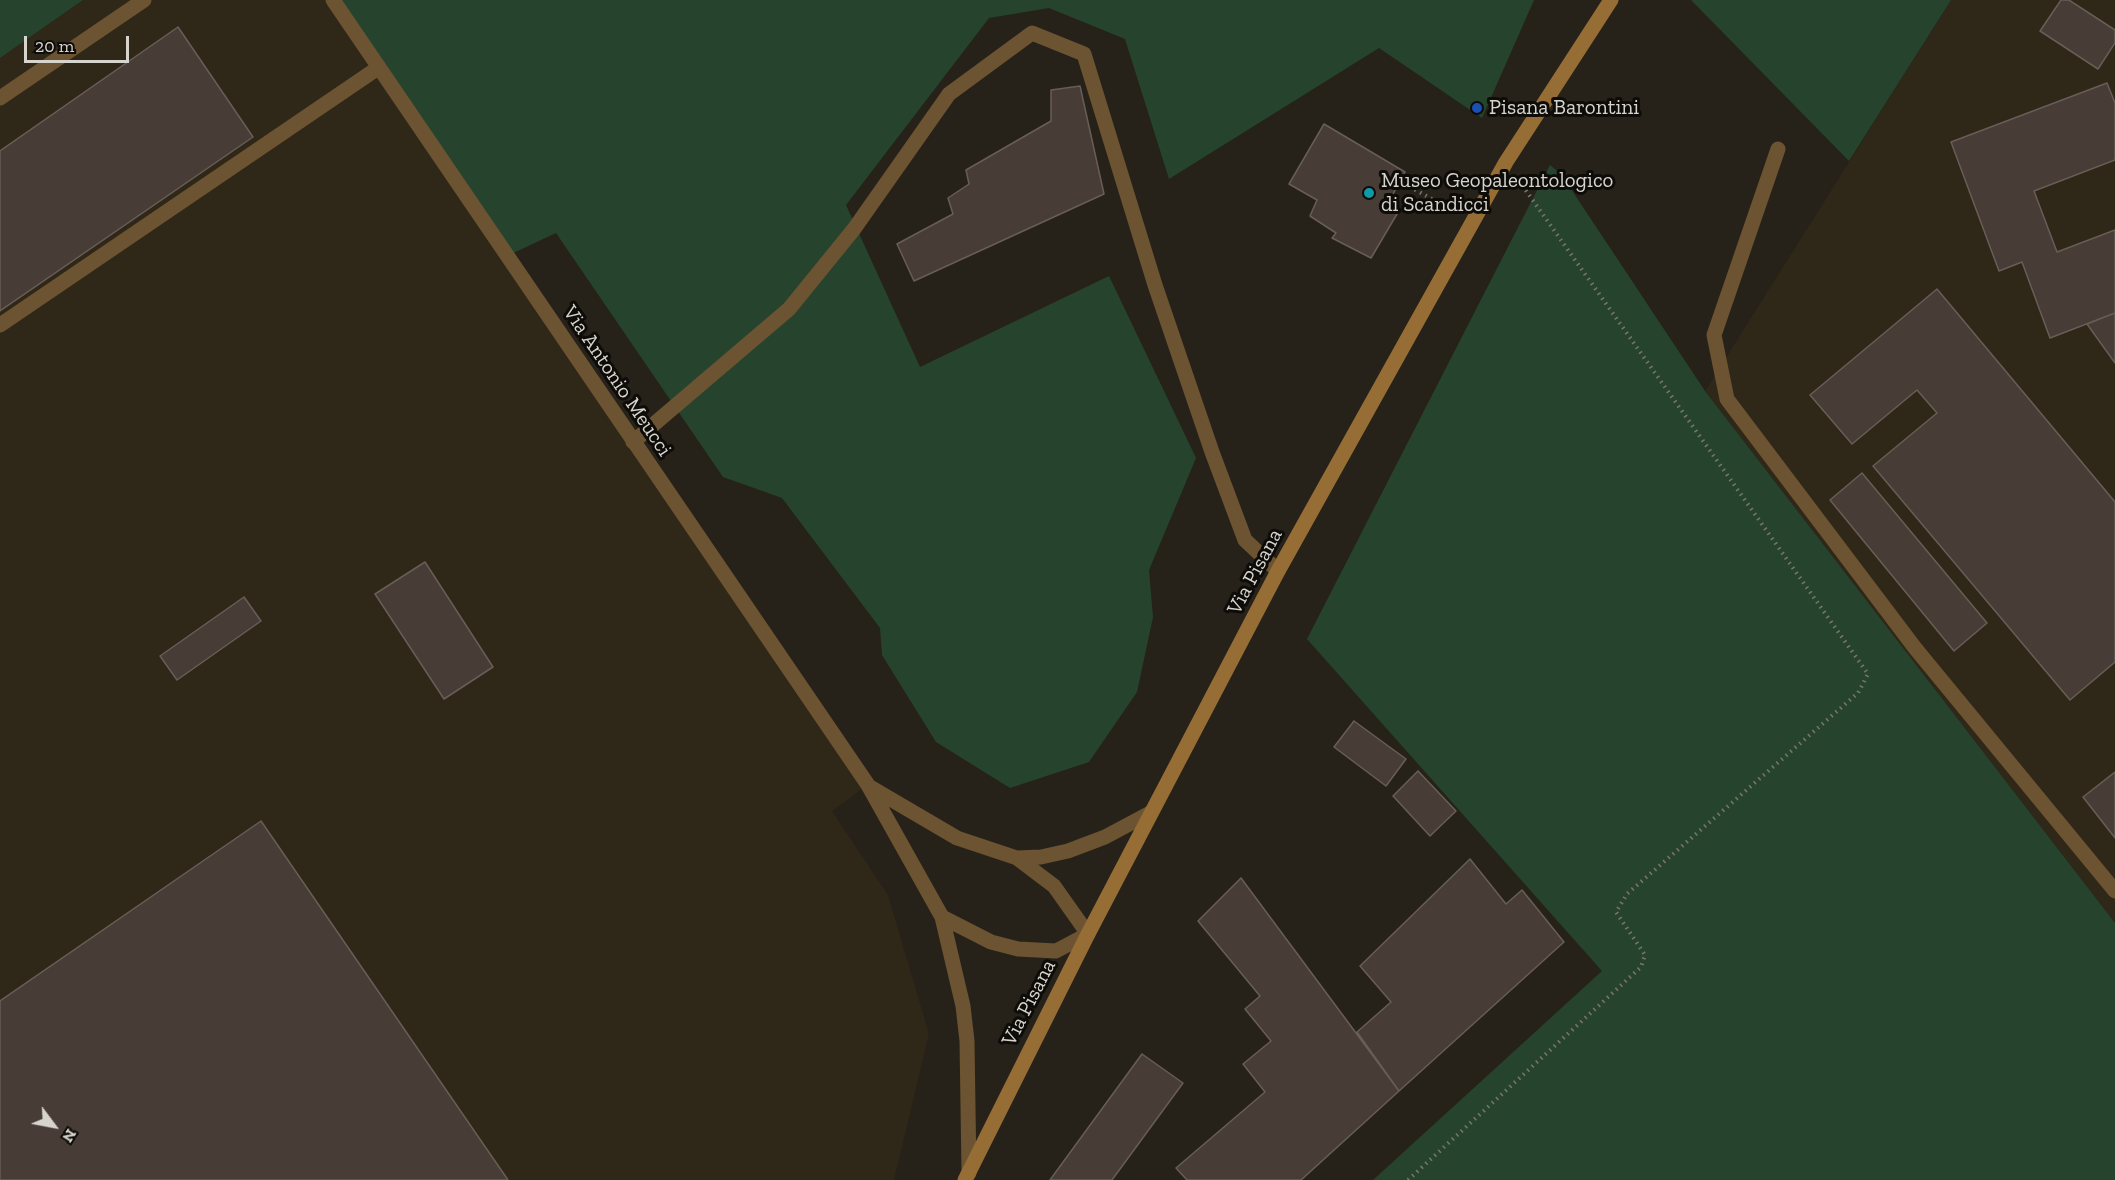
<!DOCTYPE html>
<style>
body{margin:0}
#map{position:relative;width:2115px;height:1180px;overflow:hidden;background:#262219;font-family:"Zilla Slab",serif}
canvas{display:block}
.north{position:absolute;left:24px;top:1096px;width:60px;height:60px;-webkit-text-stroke:4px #0e0c08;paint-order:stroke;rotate:122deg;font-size:16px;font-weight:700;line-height:24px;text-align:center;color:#d7d4ce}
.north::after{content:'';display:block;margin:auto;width:21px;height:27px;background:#d7d4ce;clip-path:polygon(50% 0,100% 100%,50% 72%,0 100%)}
.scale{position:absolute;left:24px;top:36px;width:105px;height:27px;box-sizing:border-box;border:3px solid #d7d4ce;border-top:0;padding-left:8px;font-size:18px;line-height:21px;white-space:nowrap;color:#d7d4ce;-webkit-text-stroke:4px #0e0c08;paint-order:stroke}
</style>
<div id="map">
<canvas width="2115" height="1180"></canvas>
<div class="north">N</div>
<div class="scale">20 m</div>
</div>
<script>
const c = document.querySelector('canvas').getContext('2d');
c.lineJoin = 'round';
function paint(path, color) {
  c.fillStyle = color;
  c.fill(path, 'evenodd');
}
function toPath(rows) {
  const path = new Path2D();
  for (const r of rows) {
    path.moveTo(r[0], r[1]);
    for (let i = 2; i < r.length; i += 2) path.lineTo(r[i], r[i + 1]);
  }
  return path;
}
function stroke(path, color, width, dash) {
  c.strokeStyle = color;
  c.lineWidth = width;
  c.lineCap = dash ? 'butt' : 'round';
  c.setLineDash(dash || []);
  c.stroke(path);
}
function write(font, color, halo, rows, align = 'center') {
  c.font = font + ' "Zilla Slab",serif';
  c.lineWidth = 6;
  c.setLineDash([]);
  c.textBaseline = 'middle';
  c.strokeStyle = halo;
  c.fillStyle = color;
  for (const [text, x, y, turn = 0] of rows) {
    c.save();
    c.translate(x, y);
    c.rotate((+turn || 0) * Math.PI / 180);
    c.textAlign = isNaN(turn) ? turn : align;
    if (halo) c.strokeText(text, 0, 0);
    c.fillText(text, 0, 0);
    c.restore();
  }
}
paint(toPath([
 [83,0,333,0,868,785,832,811,888,895,929,1034,894,1180,0,1180,0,58],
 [1951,0,2115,0,2115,923,1705,391]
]), '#2f2718');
paint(toPath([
 [0,0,83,0,0,58],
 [333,0,1534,0,1482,118,1379,48,1169,179,1125,39,1049,8,989,18,846,205,920,367,1109,276,1196,458,1149,570,1153,617,1137,692,1089,762,1010,788,936,742,882,655,880,628,782,498,723,477,556,233,507,256],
 [1691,0,1951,0,1849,161],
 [1550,165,1561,174,1705,391,2115,923,2115,1180,1373,1180,1602,971,1307,639]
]), '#26442d');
const building = toPath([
 [2061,0,2069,0,2115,30,2115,43,2098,69,2040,31,2061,0],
 [178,27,253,137,0,311,0,151,178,27],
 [2107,83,2115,103,2115,160,2034,191,2057,252,2115,230,2115,313,2050,338,2022,262,1999,271,1951,142,2107,83],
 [1080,86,1104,194,914,281,897,244,953,214,948,198,969,184,966,170,1051,121,1051,90,1080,86],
 [1324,124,1405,172,1386,207,1397,214,1371,258,1332,238,1336,233,1310,216,1317,200,1289,184,1324,124],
 [1937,289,2115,502,2115,662,2070,700,1873,466,1937,413,1917,390,1852,444,1810,395,1937,289],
 [2115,313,2115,363,2087,324,2115,313],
 [1862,473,1987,623,1954,651,1830,500,1862,473],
 [425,562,493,667,444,699,375,594,425,562],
 [244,597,261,621,177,680,160,656,244,597],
 [1354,721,1406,759,1386,786,1334,747,1354,721],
 [1418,771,1456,811,1430,836,1393,796,1418,771],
 [2115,772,2115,838,2083,797,2115,772],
 [261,821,508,1180,0,1180,0,1001,261,821],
 [1470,859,1506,904,1522,890,1564,942,1399,1091,1357,1032,1391,1002,1360,966,1470,859],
 [1241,878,1399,1091,1301,1180,1187,1180,1176,1168,1265,1092,1243,1064,1271,1041,1245,1009,1260,996,1198,921,1241,878],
 [1142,1054,1183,1083,1112,1180,1050,1180,1142,1054]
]);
paint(building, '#473c36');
stroke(building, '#695e57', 1.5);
stroke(toPath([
 [1399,181,1452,210],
 [1408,1180,1641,967,1645,955,1616,912,1627,894,1858,693,1868,674,1522,185]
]), '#7a766e', 4, [1.5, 4.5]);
stroke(toPath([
 [0,98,144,0],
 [1778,149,1714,335,1727,399,1915,648,2115,891],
 [0,325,378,68],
 [633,442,789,309,854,229,949,94,1032,33,1084,54,1155,285,1212,452,1245,540,1278,571]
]), '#6c5331', 15);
stroke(toPath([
 [333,0,868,785,942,917,963,1006,967,1041,969,1173],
 [870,787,957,838,1017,858,1041,857,1068,851,1105,837,1150,813],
 [942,917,991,942,1018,949,1056,951,1088,934,1054,886,1017,858]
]), '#6c5331', 15);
stroke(toPath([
 [965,1180,1088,934,1278,571,1506,162,1611,0]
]), '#966d34', 15);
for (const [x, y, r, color] of [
 [1477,108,6,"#1a4fb4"],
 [1369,193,6,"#0f9aa8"]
]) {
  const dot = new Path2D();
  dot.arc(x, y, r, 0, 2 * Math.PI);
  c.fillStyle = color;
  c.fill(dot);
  stroke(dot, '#0e0c08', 2);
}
write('21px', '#d7d4ce', '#0e0c08', [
 ["Pisana Barontini",1489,108],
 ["Museo Geopaleontologico",1381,181],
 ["di Scandicci",1381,205]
], 'left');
write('21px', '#d7d4ce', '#0e0c08', [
 ["Via Antonio Meucci",617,381,56],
 ["Via Pisana",1255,572,-62],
 ["Via Pisana",1029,1003,-63]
]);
</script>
